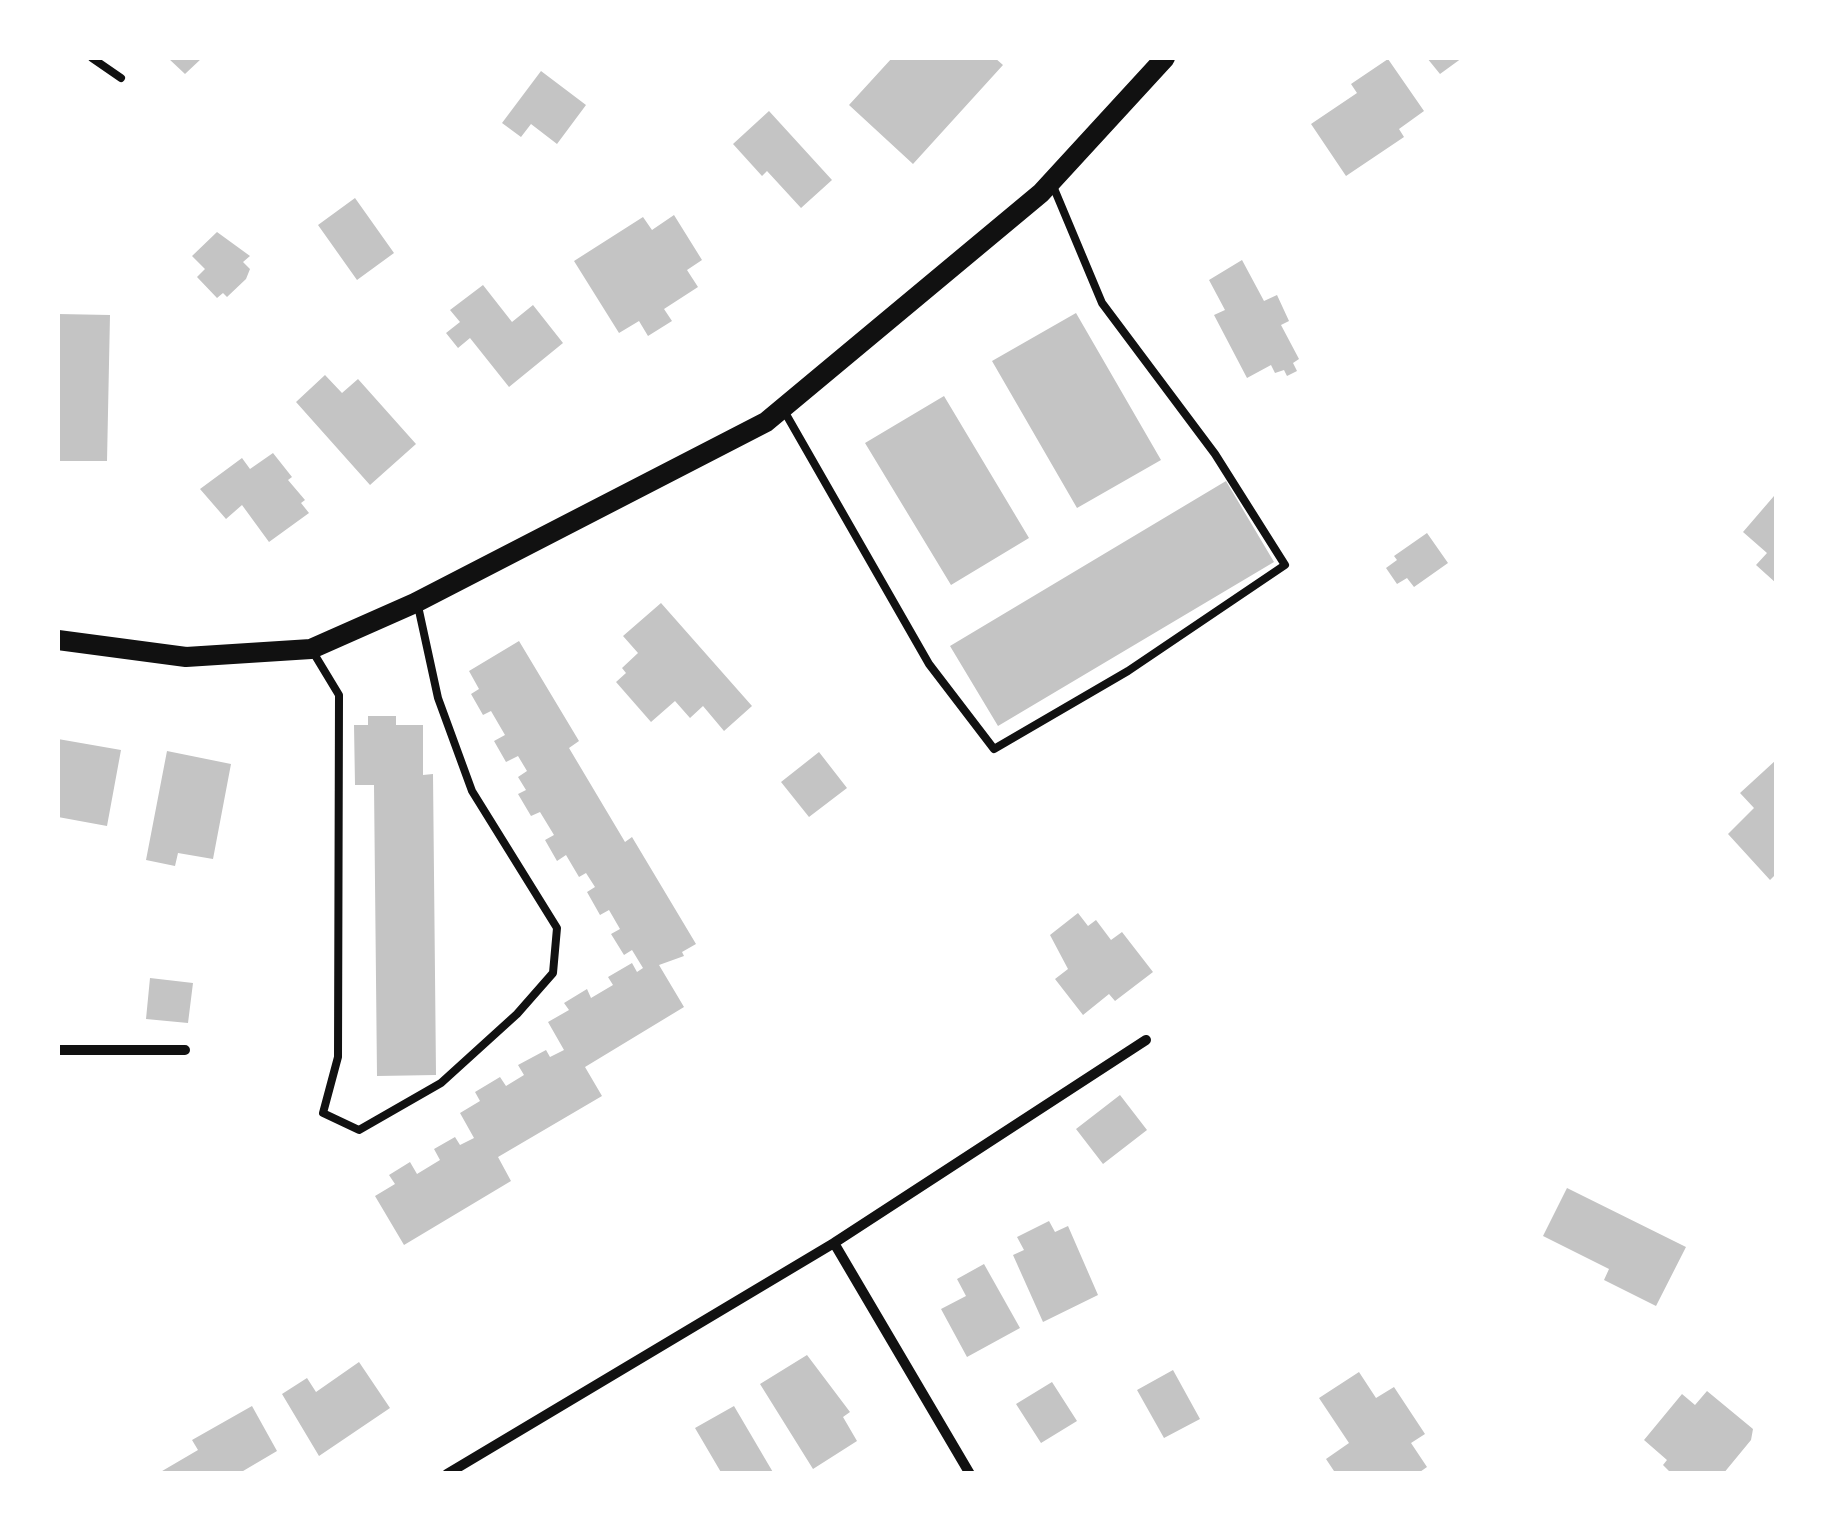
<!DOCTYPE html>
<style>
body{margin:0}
#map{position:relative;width:1834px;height:1531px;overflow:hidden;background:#fff;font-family:"Golos Text",sans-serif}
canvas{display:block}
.frame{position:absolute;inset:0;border:60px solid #fff;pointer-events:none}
</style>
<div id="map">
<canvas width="1834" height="1531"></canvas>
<div class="frame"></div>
</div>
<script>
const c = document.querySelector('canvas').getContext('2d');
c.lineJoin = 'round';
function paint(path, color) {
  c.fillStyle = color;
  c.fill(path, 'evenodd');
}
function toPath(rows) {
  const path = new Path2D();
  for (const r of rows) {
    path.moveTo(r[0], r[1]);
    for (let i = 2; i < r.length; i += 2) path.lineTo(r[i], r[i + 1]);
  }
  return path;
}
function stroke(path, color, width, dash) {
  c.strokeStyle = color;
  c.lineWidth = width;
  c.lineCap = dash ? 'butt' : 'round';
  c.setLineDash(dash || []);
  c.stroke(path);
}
paint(toPath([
 [168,58,202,58,185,74],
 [892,58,995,58,1003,65,913,164,849,105],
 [1427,58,1462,58,1440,74],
 [1388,59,1424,111,1399,129,1404,137,1346,176,1311,124,1357,93,1351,84],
 [541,71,586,105,557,144,531,124,521,137,502,123],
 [769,111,832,180,801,208,767,171,762,176,733,144],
 [355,198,394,253,357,280,318,225],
 [674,215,702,260,687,270,698,287,664,309,672,321,648,336,639,321,619,333,574,261,643,217,652,230],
 [217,232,250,256,243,262,250,269,246,279,227,297,223,293,217,298,197,277,205,269,192,256],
 [1242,260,1264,301,1277,295,1289,321,1281,325,1299,359,1293,363,1297,371,1287,376,1284,370,1275,373,1271,365,1247,378,1214,315,1225,310,1209,280],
 [483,285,512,322,533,305,563,343,509,387,470,338,458,348,446,333,460,322,450,310],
 [1076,313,1161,460,1077,508,992,361],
 [58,314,110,315,107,461,58,461],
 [325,375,342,393,358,379,416,444,370,485,296,402],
 [944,396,1029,538,951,585,865,443],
 [273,453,292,477,288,480,305,500,301,503,309,513,269,542,242,505,226,519,200,489,242,458,250,469],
 [1226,481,1274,562,998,726,950,646],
 [1774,496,1776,498,1776,583,1756,565,1767,553,1743,532],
 [1427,533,1448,563,1414,587,1407,578,1397,584,1386,568,1397,560,1394,556],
 [661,603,752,706,724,731,703,706,690,718,675,701,651,722,616,682,626,673,622,668,638,653,623,636],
 [519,641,579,741,569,748,625,842,632,837,696,944,682,952,684,956,659,965,684,1007,585,1067,602,1096,498,1157,511,1181,404,1245,375,1196,395,1184,389,1175,410,1162,417,1174,440,1160,434,1149,455,1137,460,1145,474,1138,460,1113,480,1101,475,1092,500,1077,506,1086,524,1075,518,1065,546,1050,550,1057,564,1050,548,1022,569,1010,564,1003,587,989,591,998,613,985,608,977,632,963,637,972,643,968,632,950,624,955,611,934,620,929,609,910,600,915,587,892,595,887,586,873,579,877,566,855,557,861,545,840,554,835,540,812,531,816,518,794,526,790,518,777,527,771,518,756,506,762,494,741,505,735,491,711,483,715,471,694,479,689,469,671],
 [368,716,396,716,396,725,423,725,423,775,433,774,436,1075,377,1076,374,785,355,785,354,725,368,725],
 [58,739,121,750,107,826,58,817],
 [167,751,231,764,213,859,178,853,175,866,146,860],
 [819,752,847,788,809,817,781,782],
 [1776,760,1776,874,1770,880,1728,834,1754,808,1740,793],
 [1078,913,1088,926,1096,920,1111,940,1122,932,1153,972,1115,1001,1109,994,1083,1015,1055,979,1068,969,1050,935],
 [150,978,193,983,188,1023,146,1019],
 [1120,1095,1147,1130,1103,1164,1076,1129],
 [1567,1188,1686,1247,1656,1306,1604,1280,1609,1269,1543,1236],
 [1049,1221,1055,1232,1068,1226,1098,1295,1043,1322,1013,1255,1024,1250,1017,1237],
 [984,1264,1020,1328,967,1357,941,1309,966,1296,957,1279],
 [807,1355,850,1412,843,1417,857,1441,813,1469,760,1384],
 [359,1362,390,1408,319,1456,282,1394,307,1378,316,1392],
 [1173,1370,1200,1419,1164,1438,1137,1390],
 [1359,1372,1376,1398,1394,1387,1425,1434,1411,1443,1427,1467,1417,1474,1336,1474,1326,1459,1349,1443,1319,1398],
 [1052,1382,1077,1421,1041,1443,1016,1404],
 [1707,1391,1753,1429,1751,1440,1723,1474,1672,1474,1663,1465,1667,1460,1644,1440,1682,1394,1695,1405],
 [252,1406,277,1451,238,1474,157,1474,198,1450,192,1440],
 [734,1406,774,1474,722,1474,695,1428]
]), '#c4c4c4');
stroke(toPath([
 [92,58,121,78],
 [783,409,929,664,994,749,1128,671,1285,565,1215,454,1102,303,1053,186],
 [313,652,339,695,338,1057,323,1113,359,1130,441,1083,517,1014,553,973,557,928,472,791,438,698,418,606]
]), '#111', 8);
stroke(toPath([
 [58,1050,185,1050],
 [834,1243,970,1474],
 [447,1474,834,1243,1146,1040]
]), '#111', 10);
stroke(toPath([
 [58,640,186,657,311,649,415,603,766,422,1041,193,1165,58]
]), '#111', 20);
</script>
